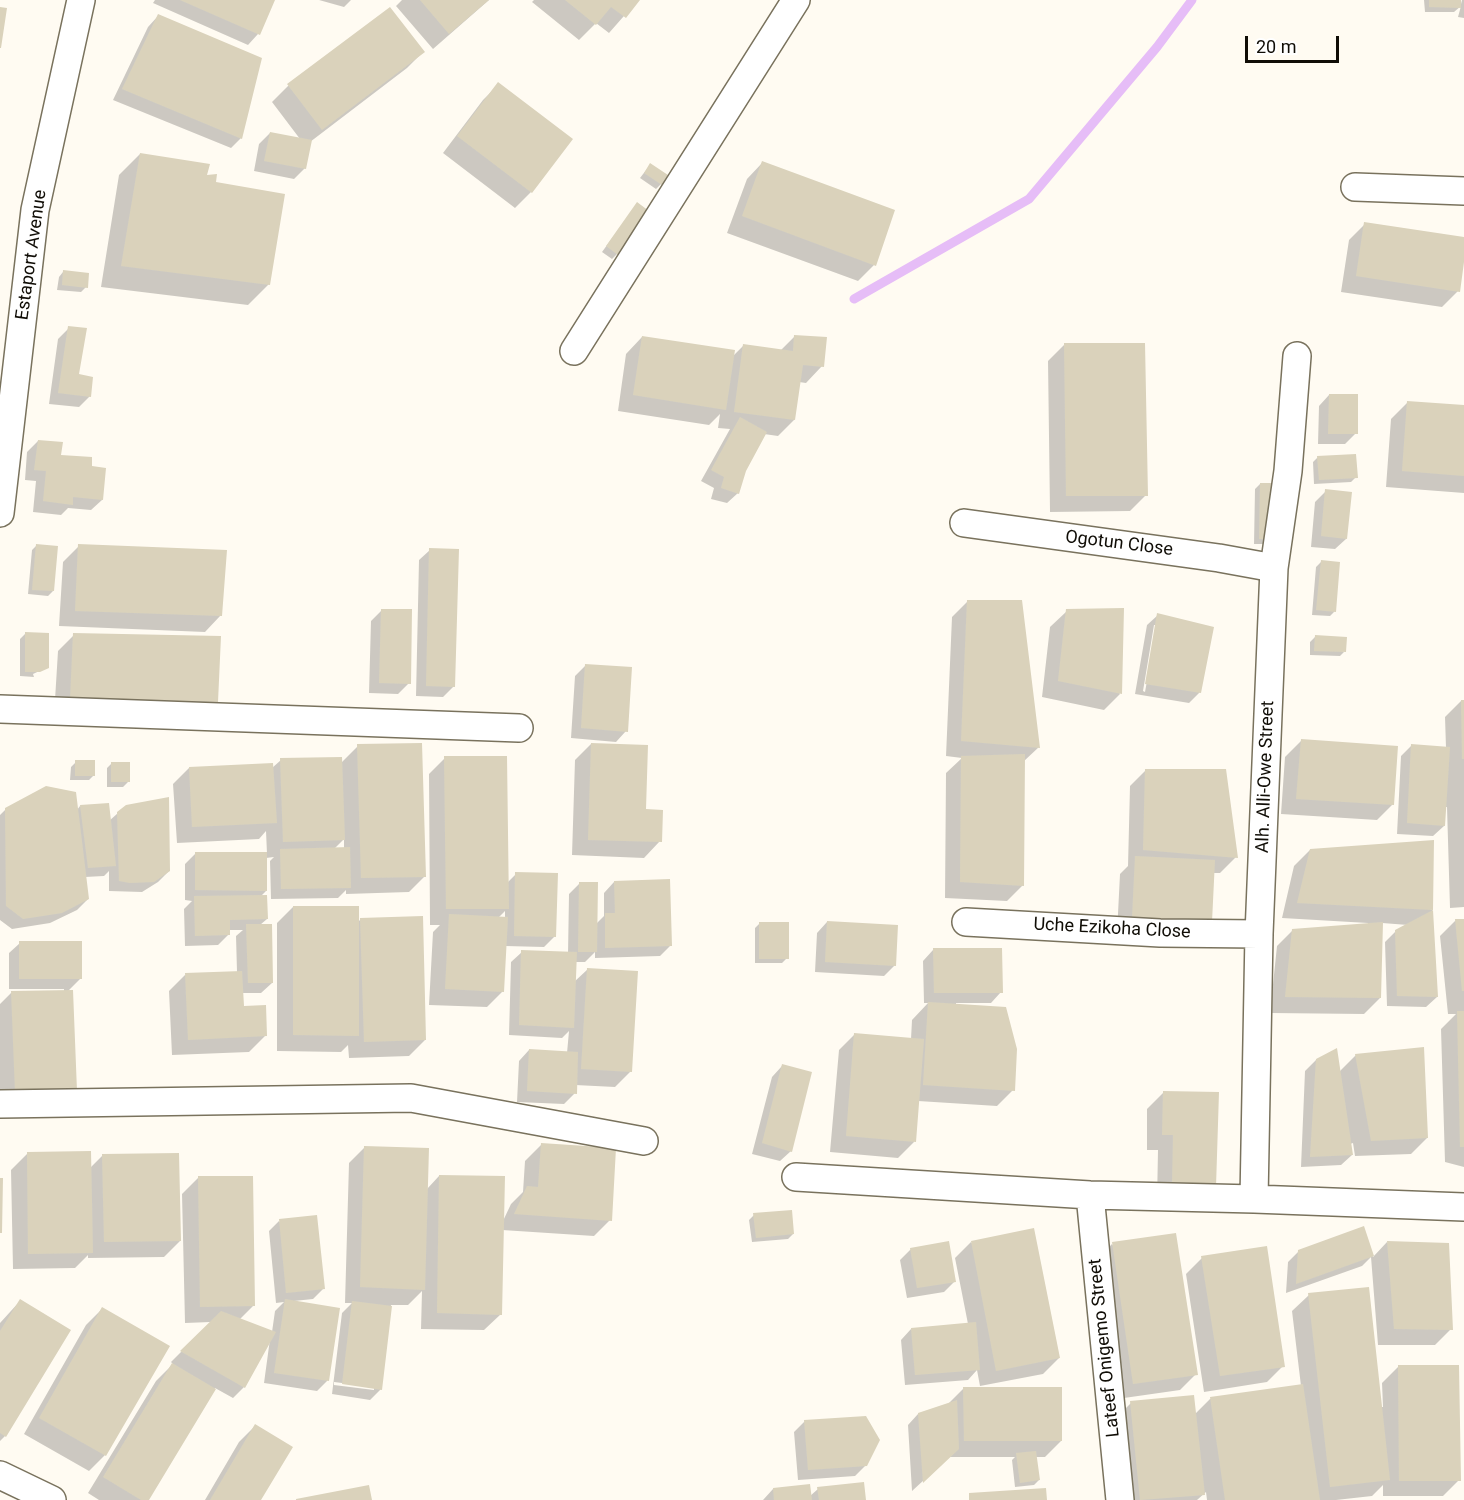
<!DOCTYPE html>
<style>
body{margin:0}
#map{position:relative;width:1464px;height:1500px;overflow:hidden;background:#fffbf2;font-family:Roboto,sans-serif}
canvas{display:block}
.scale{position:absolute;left:1245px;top:36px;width:94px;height:27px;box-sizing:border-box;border:3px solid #100d06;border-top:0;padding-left:8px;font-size:18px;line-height:21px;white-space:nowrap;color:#100d06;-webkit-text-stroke:4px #fff;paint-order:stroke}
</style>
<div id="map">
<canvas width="1464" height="1500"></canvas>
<div class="scale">20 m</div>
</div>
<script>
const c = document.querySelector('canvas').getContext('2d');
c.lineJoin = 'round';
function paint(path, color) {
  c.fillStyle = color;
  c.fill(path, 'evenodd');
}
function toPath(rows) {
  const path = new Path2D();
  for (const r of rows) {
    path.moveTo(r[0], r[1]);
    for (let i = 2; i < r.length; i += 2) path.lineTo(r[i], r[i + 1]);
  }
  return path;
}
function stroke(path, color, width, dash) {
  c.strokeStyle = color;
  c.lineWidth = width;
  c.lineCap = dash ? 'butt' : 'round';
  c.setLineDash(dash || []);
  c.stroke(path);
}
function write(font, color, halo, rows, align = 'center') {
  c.font = font + ' Roboto,sans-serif';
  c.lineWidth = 4.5;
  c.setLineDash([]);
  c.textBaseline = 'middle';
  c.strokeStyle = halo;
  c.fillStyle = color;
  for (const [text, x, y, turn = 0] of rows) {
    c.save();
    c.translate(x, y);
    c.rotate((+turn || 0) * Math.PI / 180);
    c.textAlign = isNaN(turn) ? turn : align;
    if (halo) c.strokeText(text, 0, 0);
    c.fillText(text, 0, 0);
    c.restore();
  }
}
paint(toPath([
 [155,0,274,0,258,34,248,45,153,3],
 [319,0,351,0,344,7],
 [402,0,489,0,433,49,396,6],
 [534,0,638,0,609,33,596,23,579,40,532,2],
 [1424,0,1459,0,1461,4,1462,0,1464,0,1464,18,1458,17,1461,6,1454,12,1425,12],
 [390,9,423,52,407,68,310,142,305,168,294,179,254,171,259,144,270,133,300,139,272,102,288,86],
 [158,16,241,138,231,148,113,100,148,27],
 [499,84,531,192,515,208,443,153,483,100],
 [140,154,205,177,215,183,269,284,248,305,101,287,119,175],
 [763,162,874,265,858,281,727,233,747,179],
 [650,165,661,184,656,189,640,178],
 [637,204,617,254,612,259,602,252],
 [1365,224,1464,239,1458,291,1442,307,1341,292,1349,240],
 [63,272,86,287,81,292,57,290,59,277],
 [69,328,77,375,90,396,79,407,49,404,58,339],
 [795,336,822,366,806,383,799,382,794,420,778,436,764,434,744,470,738,493,727,503,711,499,714,488,701,481,730,429,718,428,720,414,709,425,618,411,626,354,642,337,733,356,743,346,780,351],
 [1064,345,1146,495,1130,511,1050,512,1048,361],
 [1329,395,1356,433,1345,444,1318,444,1319,406],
 [1407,403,1464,407,1464,493,1386,487,1391,419],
 [38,441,60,456,90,468,102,500,91,510,68,508,61,515,33,512,36,481,25,480,27,452],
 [1318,457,1356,477,1351,482,1314,484,1313,462],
 [1260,484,1269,544,1254,544,1255,489],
 [1326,491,1346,539,1335,549,1311,547,1315,502],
 [37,545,53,591,48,596,28,594,32,550],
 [79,546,221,615,205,632,59,626,63,562],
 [430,550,454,686,443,697,416,696,419,560],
 [1321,562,1335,611,1330,616,1312,615,1316,567],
 [968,601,1039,747,1023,762,1023,885,1007,901,945,898,946,773,962,758,946,756,952,617],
 [382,610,409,683,398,694,369,693,371,621],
 [1067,611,1120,694,1104,710,1042,697,1050,627],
 [1158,615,1200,692,1189,703,1135,694,1147,625],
 [1154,625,1157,625,1145,692,1143,691],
 [25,634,48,667,33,674,34,677,20,676,20,639],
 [74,635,216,701,200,717,54,716,58,651],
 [1315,637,1344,652,1340,656,1310,655,1310,642],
 [586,665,626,731,616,742,571,738,575,676],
 [1461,701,1464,701,1464,907,1450,908,1447,807,1445,807,1444,826,1433,836,1397,834,1401,756,1411,746,1446,748,1445,717],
 [1301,741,1393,804,1377,820,1281,814,1285,757],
 [591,744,644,811,660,841,644,858,572,855,575,760],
 [358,746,425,876,409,892,346,894,346,890,338,898,271,899,270,861,274,857,266,858,266,891,260,897,267,919,260,925,272,983,261,993,242,993,243,1008,265,1036,249,1052,172,1055,169,991,185,975,237,972,236,936,243,930,228,930,229,934,218,945,185,946,184,909,192,901,185,900,185,864,196,853,267,854,266,831,259,839,177,843,173,784,189,768,272,768,281,760,341,763],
 [344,839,344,849,334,849],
 [445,758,507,883,516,874,555,936,544,947,505,946,503,991,487,1007,429,1005,433,932,440,925,430,925,429,774],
 [505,911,505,919,498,918],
 [76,762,94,775,89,780,70,780,71,767],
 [112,763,128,782,123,787,107,787,107,768],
 [1146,770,1236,857,1220,873,1213,873,1211,921,1117,933,1120,874,1128,866,1130,786],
 [80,806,109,821,118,813,169,871,158,882,142,892,109,891,109,871,104,876,85,877,88,899,77,910,50,923,12,929,0,920,0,815,6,809,77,810],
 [1310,850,1432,910,1437,997,1426,1007,1387,1006,1385,942,1396,931,1408,925,1382,923,1380,998,1364,1014,1270,1013,1277,946,1293,930,1368,925,1368,923,1282,918,1294,866],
 [614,882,670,946,660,956,595,958,595,952,585,962,575,962,574,982,588,969,631,1071,615,1087,575,1085,575,1093,564,1104,517,1102,519,1061,529,1050,567,1053,569,1031,562,1038,509,1035,511,962,522,952,568,954,569,894,579,884,596,924,604,916,604,893],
 [293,907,357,923,361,919,425,1040,409,1056,349,1058,348,1045,341,1052,277,1051,277,923],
 [1456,920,1464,921,1464,1167,1445,1162,1441,1029,1456,1014,1448,1014,1440,936],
 [827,922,895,965,884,976,815,972,817,933],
 [760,923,787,958,782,963,755,963,755,928],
 [20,943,81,978,67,992,75,1091,0,1108,0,1004,11,993,64,992,64,989,9,989,9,953],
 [933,950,1001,992,991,1003,956,1003,956,1005,1013,1090,997,1106,918,1101,914,1142,898,1158,830,1152,839,1050,855,1034,911,1039,912,1020,928,1003,924,1003,923,961],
 [1356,1055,1427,1138,1411,1154,1355,1156,1353,1143,1350,1144,1352,1155,1341,1165,1301,1167,1305,1071,1316,1060,1339,1072],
 [782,1066,791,1151,780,1161,752,1154,772,1077],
 [1163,1093,1215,1186,1157,1201,1158,1150,1147,1150,1147,1109],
 [541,1145,610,1220,594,1236,502,1230,501,1314,484,1330,421,1329,422,1291,408,1305,391,1305,381,1389,370,1400,332,1394,342,1313,352,1303,345,1303,349,1163,365,1147,427,1189,439,1176,502,1223,511,1204,523,1192,525,1161],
 [334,1382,374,1387,374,1390,334,1385],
 [27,1154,90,1168,103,1155,180,1241,164,1257,88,1258,88,1255,75,1268,13,1269,11,1170],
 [199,1177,253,1306,239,1320,272,1332,275,1311,284,1302,276,1303,269,1231,279,1221,323,1289,313,1299,294,1301,328,1380,317,1391,264,1383,270,1339,244,1387,233,1398,215,1388,147,1500,99,1500,88,1493,156,1381,173,1364,171,1362,211,1322,185,1323,182,1194],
 [754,1215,793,1234,788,1239,752,1242,749,1220],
 [1363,1228,1373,1257,1387,1242,1451,1329,1435,1345,1378,1345,1371,1257,1362,1266,1286,1293,1288,1262,1299,1251],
 [971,1242,1059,1358,1043,1374,980,1386,977,1370,968,1380,905,1385,901,1340,911,1329,968,1324,955,1258],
 [1112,1244,1196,1374,1180,1390,1117,1399,1096,1260],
 [911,1249,955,1281,944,1292,907,1298,900,1260],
 [1202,1258,1283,1366,1267,1382,1204,1392,1186,1274],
 [1309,1295,1380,1407,1383,1407,1382,1383,1398,1367,1459,1480,1443,1496,1383,1496,1383,1485,1372,1496,1336,1500,1207,1500,1206,1492,1197,1500,1123,1500,1115,1419,1131,1403,1195,1414,1210,1399,1301,1386,1292,1311],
 [20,1301,5,1436,0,1441,0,1323],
 [102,1309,105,1455,89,1471,24,1434,86,1325],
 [964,1388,1061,1441,1045,1457,1036,1457,1039,1480,1034,1485,1015,1487,1012,1460,1015,1457,949,1457,912,1491,908,1425,918,1414,947,1405],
 [805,1421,866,1465,855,1476,798,1480,794,1432],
 [255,1426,260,1500,205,1500,239,1442],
 [773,1489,810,1496,818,1489,864,1500,763,1500]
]), '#0003');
stroke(toPath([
 [854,299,1029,199,1157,47,1192,0]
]), '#e6bdf7', 9);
paint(toPath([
 [180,0,275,0,260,35],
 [420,0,489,0,449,34],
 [565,0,640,0,626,18,611,7,596,25],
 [1429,0,1461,0,1461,8,1429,7],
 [0,7,7,8,1,48,0,48],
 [390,7,425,52,322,130,287,84],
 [158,14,262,58,242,139,122,89],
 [498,82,573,139,532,193,457,136],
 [270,132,312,140,306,169,264,161],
 [140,153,210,164,207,175,217,174,216,182,285,194,270,285,121,266],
 [762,161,895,210,876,266,742,216],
 [650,163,668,175,662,185,644,173],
 [637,202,649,211,618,255,606,246],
 [1364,222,1464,237,1464,262,1460,292,1356,276],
 [63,270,89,273,88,288,62,285],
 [68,326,87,328,79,374,93,377,91,397,58,393],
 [794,335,827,337,824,367,803,365,795,420,734,412,743,344,793,351],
 [642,336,735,350,726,410,633,395],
 [1064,343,1145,343,1148,496,1066,496],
 [1329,394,1358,394,1358,434,1328,434],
 [1407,401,1464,405,1464,476,1402,471],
 [740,417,767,432,746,471,739,494,721,488,724,477,711,470],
 [38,440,63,442,61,455,92,457,92,466,106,468,103,500,73,497,73,505,43,501,46,471,34,470],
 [1356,454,1358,478,1319,480,1317,456],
 [1260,483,1276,483,1275,540,1259,539],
 [1325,489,1352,492,1347,539,1321,536],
 [36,544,58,546,54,591,32,590],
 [78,544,227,550,222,616,75,611],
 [429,548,459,549,455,687,426,686],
 [1321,560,1340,562,1336,612,1316,610],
 [967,600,1022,600,1040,748,961,741],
 [1124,608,1122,694,1058,681,1066,609],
 [381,609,412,609,411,684,379,683],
 [1157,613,1214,627,1201,693,1145,684],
 [25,632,49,633,49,668,40,672,25,672],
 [73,633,221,636,218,702,70,700],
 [1315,635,1347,637,1346,652,1314,651],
 [585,664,632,667,628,732,581,728],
 [1461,700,1464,700,1464,759,1462,759],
 [1301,739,1398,746,1394,805,1296,799],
 [422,743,426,877,361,878,357,744],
 [591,743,648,745,646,809,663,810,662,842,588,840],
 [1411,744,1450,747,1445,826,1407,823],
 [1025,754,1024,886,960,882,961,756],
 [444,756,507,756,509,909,446,909],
 [342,757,345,840,283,842,280,758],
 [75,760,95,760,95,776,75,776],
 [111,762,130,762,130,782,111,782],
 [273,763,277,823,192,827,189,767],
 [1145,769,1226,769,1238,858,1143,850],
 [46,786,76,792,89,899,62,913,23,919,6,906,5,808],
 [169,797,170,871,154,882,130,883,119,881,117,812,126,805],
 [109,803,116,866,88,868,80,805],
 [1434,840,1433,910,1297,903,1310,849],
 [350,847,351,888,281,889,280,849],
 [195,852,267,852,267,891,195,890],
 [1135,856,1215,860,1212,922,1132,918],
 [515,872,558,873,556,937,514,936],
 [670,879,672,946,605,948,605,913,615,913,614,881],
 [579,882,598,882,597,952,578,952],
 [267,895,268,919,230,920,230,935,195,936,194,896],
 [293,906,359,906,359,1036,293,1035],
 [1433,910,1438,997,1397,996,1395,930],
 [449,914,508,917,504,992,445,989],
 [423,916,426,1040,364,1042,360,918],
 [1455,919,1464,919,1464,991,1462,991],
 [827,921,898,925,896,966,825,962],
 [759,922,789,922,789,959,759,959],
 [1383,922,1381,998,1285,997,1292,929],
 [246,924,272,924,273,983,248,983],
 [19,941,82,941,82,979,19,979],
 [933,948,1002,948,1003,993,934,993],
 [521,950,577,952,574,1028,519,1025],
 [587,968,638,971,632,1072,581,1069],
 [242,971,244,1006,266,1005,267,1036,188,1040,185,973],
 [73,990,77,1091,15,1093,11,991],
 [928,1002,1006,1007,1017,1049,1015,1091,923,1085],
 [1457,1011,1464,1011,1464,1147,1460,1147],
 [854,1033,924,1039,916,1142,846,1136],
 [1424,1047,1428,1138,1371,1141,1355,1054],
 [1337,1048,1353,1155,1310,1157,1316,1059],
 [529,1049,578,1052,577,1094,527,1091],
 [782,1064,812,1072,792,1152,762,1143],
 [1163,1091,1219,1092,1216,1187,1172,1185,1173,1135,1162,1135],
 [541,1143,616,1148,612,1221,514,1214,527,1186,538,1187],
 [364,1146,429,1148,425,1290,360,1287],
 [91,1151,93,1253,28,1254,27,1152],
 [179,1153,181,1241,104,1242,102,1154],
 [439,1175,505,1176,502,1315,437,1313],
 [198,1176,253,1176,255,1306,200,1307],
 [0,1178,3,1178,2,1233,0,1233],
 [792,1210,794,1234,756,1238,753,1213],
 [317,1215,325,1289,286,1293,279,1219],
 [1364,1226,1374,1256,1296,1284,1298,1250],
 [1034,1228,1060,1358,996,1371,971,1241],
 [1176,1233,1198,1375,1133,1384,1112,1242],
 [949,1241,956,1282,917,1288,910,1248],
 [1387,1241,1449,1243,1453,1330,1394,1329],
 [1267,1246,1285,1367,1220,1376,1201,1256],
 [1369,1287,1390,1480,1330,1487,1308,1293],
 [20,1299,71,1330,6,1437,0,1433,0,1331],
 [285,1299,340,1308,329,1381,274,1373],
 [352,1301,392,1306,382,1390,342,1384],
 [102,1307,170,1346,106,1456,39,1418],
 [221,1311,276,1332,245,1388,180,1351],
 [976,1322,980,1370,915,1375,911,1328],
 [172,1363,216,1389,149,1500,141,1500,103,1477],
 [1398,1365,1459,1365,1461,1481,1399,1481],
 [1303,1384,1320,1500,1225,1500,1210,1397],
 [963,1387,1062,1387,1062,1441,964,1441],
 [1194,1395,1205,1495,1140,1500,1130,1401],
 [957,1400,959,1449,923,1483,918,1413],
 [866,1416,880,1440,867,1466,808,1470,804,1420],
 [255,1424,293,1447,261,1500,210,1500],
 [1036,1451,1040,1480,1020,1483,1016,1453],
 [864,1482,866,1500,819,1500,817,1487],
 [810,1484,812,1500,774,1500,773,1488],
 [369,1485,372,1500,296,1500,296,1499],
 [1046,1488,1047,1500,969,1500,969,1493]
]), '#dad2bb');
const street = toPath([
 [1355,187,1464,191],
 [574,351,796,0],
 [0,513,35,210,81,0],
 [964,523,1219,558,1274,568],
 [0,709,519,728],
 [966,922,1160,933,1259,934],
 [0,1104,411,1098,644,1141],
 [796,1177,1090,1195,1254,1199,1464,1207],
 [1090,1195,1120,1500],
 [1254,1199,1259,934,1274,568,1288,471,1297,356],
 [0,1475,52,1500]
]);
stroke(street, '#79725d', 30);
stroke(street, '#fff', 27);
write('18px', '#100d06', '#fff', [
 ["Estaport Avenue",32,255,-82],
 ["Ogotun Close",1119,544,7],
 ["Alh. Alli-Owe Street",1266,777,-88],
 ["Uche Ezikoha Close",1112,929,3],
 ["Lateef Onigemo Street",1105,1348,-96]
]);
</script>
